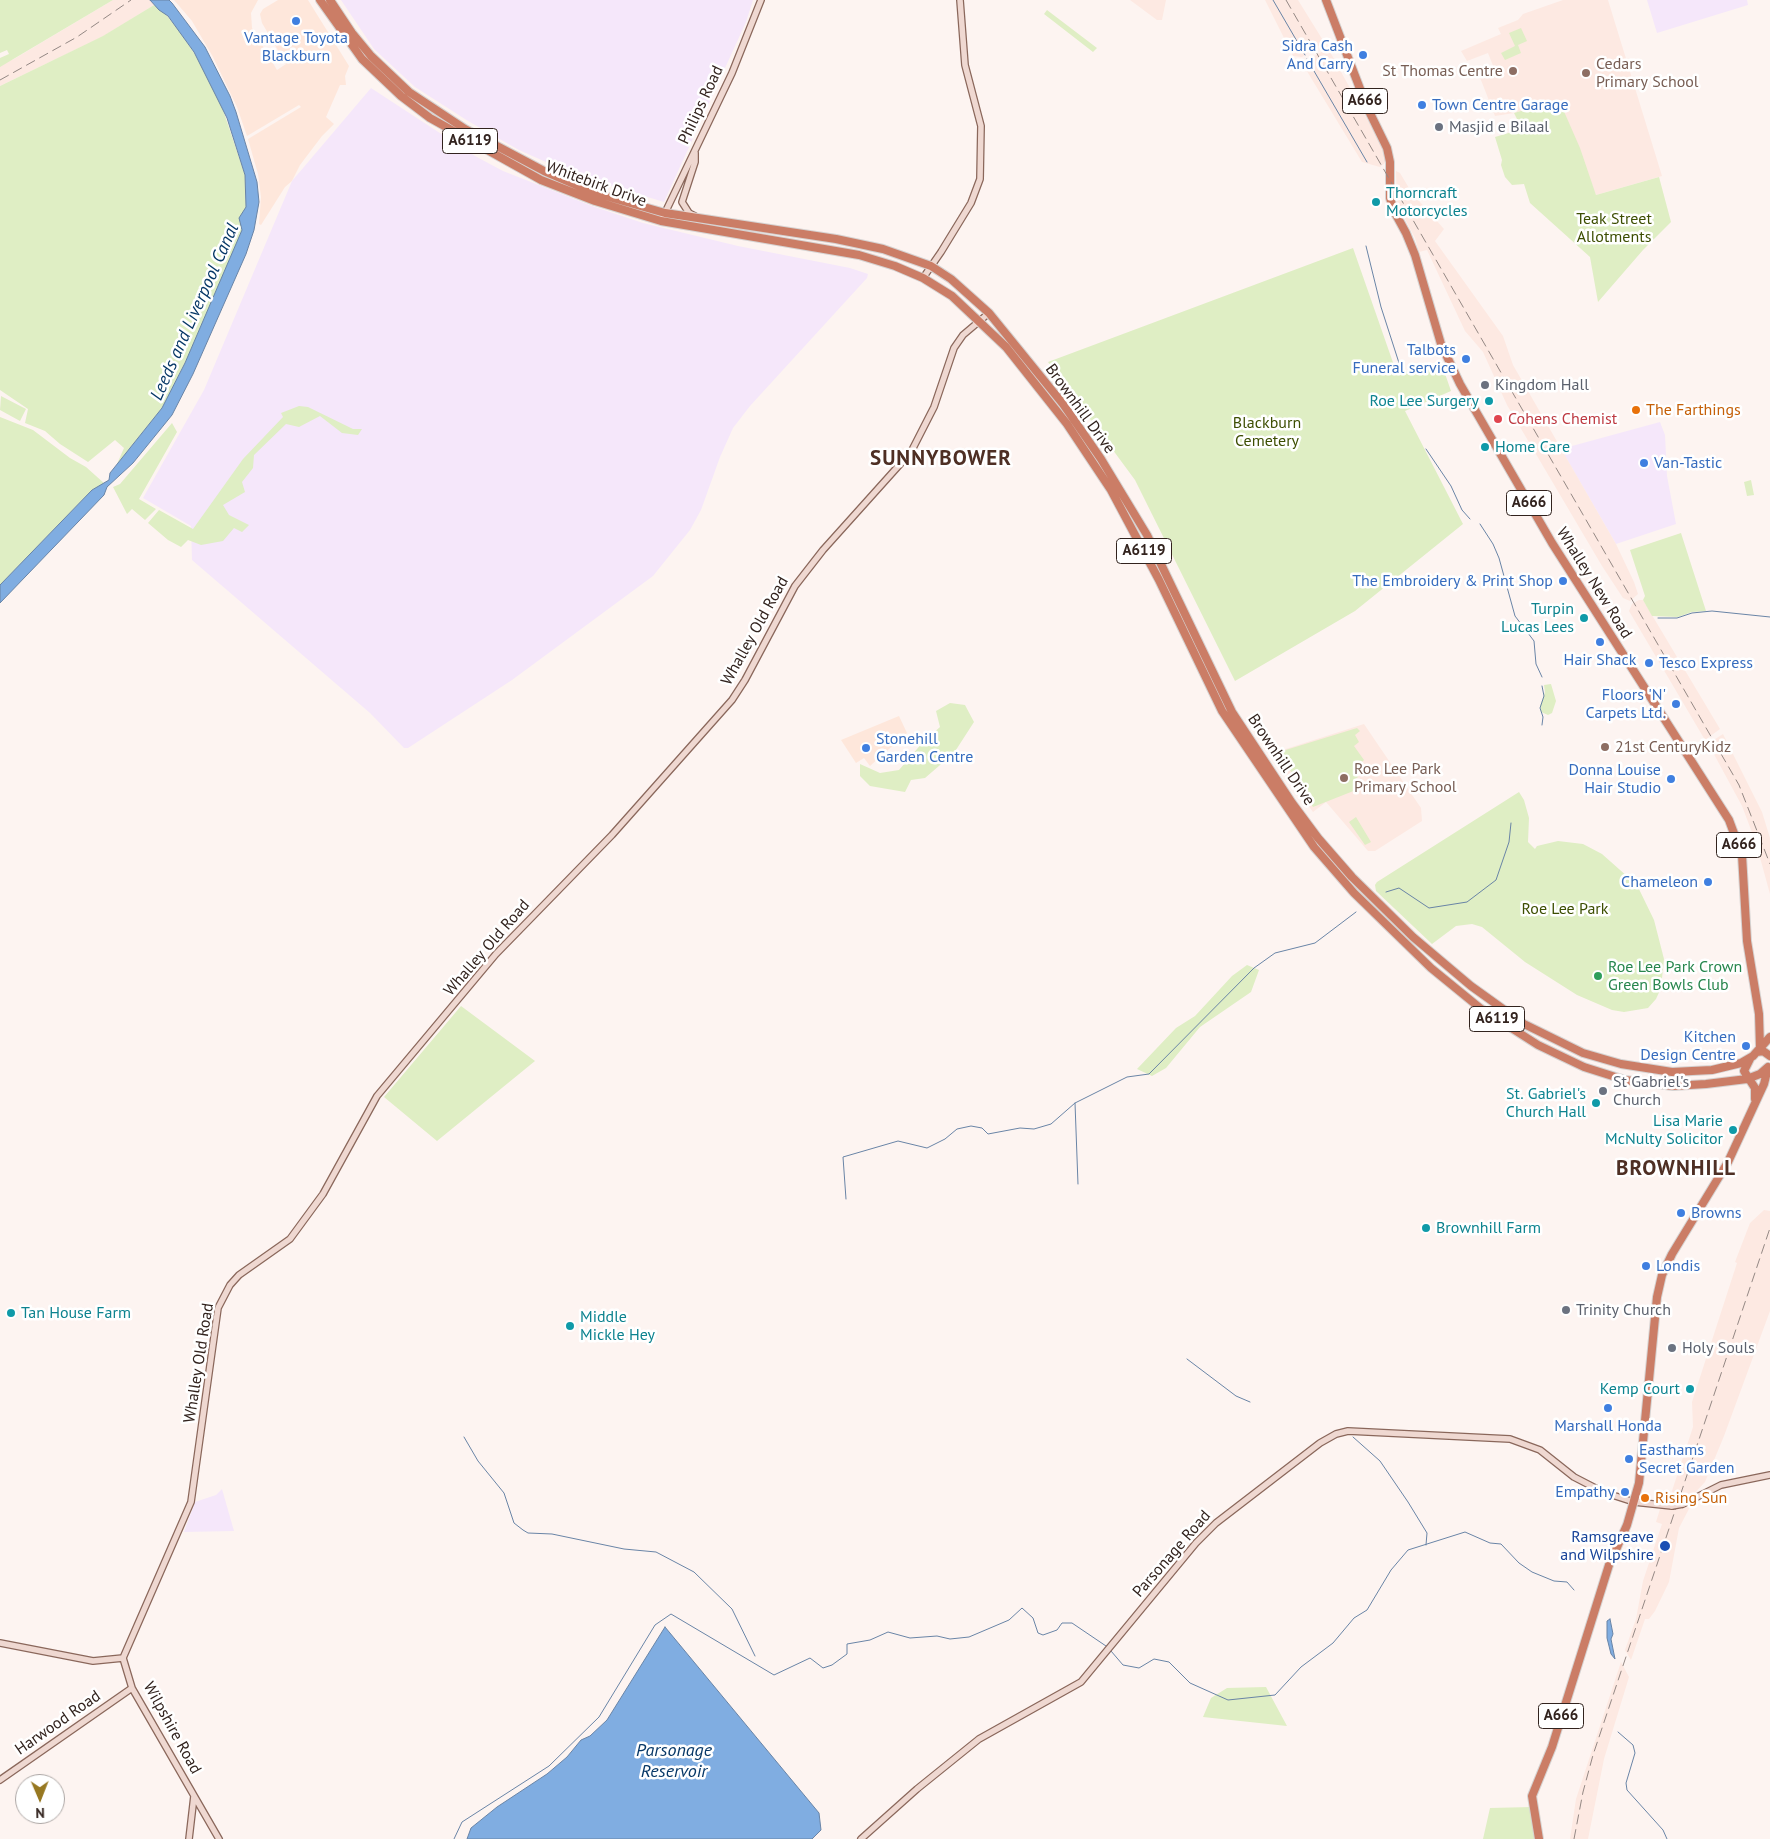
<!DOCTYPE html>
<style>
body{margin:0}
#map{position:relative;width:1770px;height:1839px;overflow:hidden;background:#fdf4f1;font-family:"PT Sans",sans-serif}
canvas{display:block}
.north{position:absolute;left:15px;top:1774px;width:50px;height:50px;box-sizing:border-box;background:#fff;border:1px solid #ada7a5;border-radius:50%;rotate:179deg;font-size:14px;font-weight:700;line-height:20px;text-align:center;color:#32231e}
.north::after{content:'';display:block;margin:auto;width:18px;height:22px;background:#977821;clip-path:polygon(50% 0,100% 100%,50% 72%,0 100%)}
</style>
<div id="map">
<canvas width="1770" height="1839"></canvas>
<div class="north">N</div>
</div>
<script>
const c = document.querySelector('canvas').getContext('2d');
c.lineJoin = 'round';
function paint(path, color) {
  c.fillStyle = color;
  c.fill(path, 'evenodd');
}
function toPath(rows) {
  const path = new Path2D();
  for (const r of rows) {
    path.moveTo(r[0], r[1]);
    for (let i = 2; i < r.length; i += 2) path.lineTo(r[i], r[i + 1]);
  }
  return path;
}
function stroke(path, color, width, dash) {
  c.strokeStyle = color;
  c.lineWidth = width;
  c.lineCap = dash ? 'butt' : 'round';
  c.setLineDash(dash || []);
  c.stroke(path);
}
function write(font, color, halo, rows, align = 'center') {
  c.font = font + ' "PT Sans",sans-serif';
  c.lineWidth = 5;
  c.setLineDash([]);
  c.textBaseline = 'middle';
  c.strokeStyle = halo;
  c.fillStyle = color;
  for (const [text, x, y, turn = 0] of rows) {
    c.save();
    c.translate(x, y);
    c.rotate((+turn || 0) * Math.PI / 180);
    c.textAlign = isNaN(turn) ? turn : align;
    if (halo) c.strokeText(text, 0, 0);
    c.fillText(text, 0, 0);
    c.restore();
  }
}
paint(toPath([
 [174,0,258,0,251,13,252,28,277,70,286,64,262,23,260,14,263,9,278,0,308,0,349,66,345,76,346,85,340,85,326,117,334,124,322,136,300,165,292,181,285,187,261,225,259,224,261,197,258,174,248,139,301,107,299,105,247,136,237,107,213,57,192,21],
 [899,716,907,733,870,766,864,758,856,763,841,740]
]), '#fee7db');
paint(toPath([
 [341,0,753,0,746,22,664,202,575,175,519,150,468,121,415,87,374,49],
 [1647,0,1747,0,1748,5,1657,33],
 [371,88,475,156,503,171,592,206,643,223,738,246,850,268,868,274,867,278,750,406,733,428,720,457,701,510,690,530,653,576,512,680,408,748,404,748,370,713,192,560,191,526,143,498,204,390,292,181],
 [1660,422,1665,435,1667,476,1676,524,1616,544,1561,449],
 [222,1489,234,1531,184,1532,195,1502,216,1495]
]), '#f5e7fa');
paint(toPath([
 [113,0,150,0,154,5,104,36,0,86,0,64,14,59],
 [1130,0,1166,0,1162,20,1157,20],
 [1265,0,1298,0,1324,42,1302,57,1293,56],
 [1563,0,1608,0,1662,176,1596,195,1559,100,1514,113,1495,116,1479,75,1494,68,1488,53,1467,61,1461,51,1501,34,1498,28,1518,20,1523,14],
 [1325,50,1329,50,1383,148,1386,162,1380,167,1362,162,1302,63],
 [1396,171,1400,173,1412,193,1444,229,1435,241,1503,336,1513,365,1616,544,1634,582,1638,594,1630,601,1623,598,1602,566,1507,405,1483,352,1465,331,1427,250,1419,252,1415,238,1397,204],
 [1639,600,1643,600,1720,729,1705,740,1629,611,1632,604],
 [1364,724,1421,808,1422,821,1375,851,1368,851,1326,802,1313,812,1270,754],
 [1723,734,1762,812,1770,838,1770,894,1756,843,1742,806,1709,745,1709,743],
 [1764,1210,1770,1211,1770,1311,1724,1436,1705,1482,1689,1499,1671,1502,1669,1500,1693,1427,1692,1402,1737,1263,1735,1262,1750,1223],
 [1690,1507,1679,1528,1669,1582,1655,1611,1649,1619,1645,1619,1631,1660,1625,1650,1636,1619,1643,1581,1662,1524,1656,1522,1660,1509],
 [1621,1662,1629,1677,1604,1759,1588,1839,1570,1839,1576,1799]
]), '#fde9e2');
paint(toPath([
 [0,0,113,0,0,67,0,58,9,54,7,50,0,53],
 [154,5,164,12,180,32,204,68,221,104,245,175,246,207,240,218,242,230,231,259,185,363,162,408,117,464,124,448,115,440,88,462,60,444,45,431,25,423,28,409,0,390,0,86,103,36],
 [1047,10,1097,48,1093,52,1044,14],
 [1521,28,1527,41,1518,45,1521,53,1505,60,1501,53,1515,46,1509,33],
 [1559,100,1580,148,1596,195,1659,177,1671,222,1643,250,1598,302,1590,257,1530,203,1524,184,1512,185,1505,177,1501,165,1502,160,1495,137,1522,129,1514,113],
 [1353,248,1397,374,1441,362,1451,391,1405,411,1463,524,1355,611,1235,681,1135,480,1048,362],
 [1,396,26,409,20,421,0,410],
 [299,406,308,407,353,429,362,429,358,435,342,433,320,416,299,427,286,424,254,455,253,468,242,482,245,492,223,505,229,515,249,525,242,532,234,528,223,541,201,545,188,540,181,547,168,540,148,523,159,510,193,529,243,459,283,417,281,413],
 [0,417,33,430,70,458,86,467,105,484,92,490,0,585],
 [172,423,177,432,139,499,156,509,145,520,132,509,127,514,113,487,120,484],
 [1751,480,1754,495,1747,496,1744,482],
 [1681,533,1706,611,1692,612,1678,617,1652,616,1643,600,1645,596,1630,550],
 [1551,684,1556,701,1552,713,1548,715,1541,712,1540,706,1545,692,1544,685],
 [950,703,965,705,974,722,954,753,925,778,911,780,905,792,870,786,860,776,860,764,880,773,899,770,923,742,940,727,936,711],
 [1357,728,1360,731,1355,735,1359,742,1354,746,1364,760,1353,770,1358,777,1353,781,1356,790,1313,807,1279,752],
 [1519,792,1524,800,1529,818,1528,842,1535,849,1537,846,1558,841,1583,844,1602,854,1637,885,1654,920,1664,959,1661,988,1656,999,1648,1008,1624,1012,1612,1010,1577,995,1525,962,1482,927,1472,924,1456,926,1432,944,1376,891,1375,885,1377,882],
 [1356,817,1371,842,1365,845,1349,822],
 [1247,965,1259,970,1251,992,1200,1027,1166,1068,1152,1076,1137,1069,1176,1028,1195,1016,1232,976],
 [461,1006,535,1061,437,1141,384,1097],
 [1266,1687,1287,1726,1203,1717,1211,1698,1227,1688],
 [1532,1807,1535,1839,1483,1839,1490,1808]
]), '#dfeec4');
const water = toPath([
 [150,0,169,0,172,3,205,47,230,96,236,112,257,182,259,202,254,230,246,254,193,374,172,415,133,463,107,487,104,495,0,603,0,585,92,490,109,480,110,473,162,408,185,363,242,230,239,218,246,207,245,175,227,118,194,52,168,16,159,10,150,0],
 [1610,1619,1613,1634,1611,1639,1615,1659,1611,1654,1607,1638,1607,1621,1610,1619],
 [665,1627,819,1813,821,1830,812,1839,467,1839,471,1828,497,1807,547,1774,567,1757,581,1740,590,1736,607,1720,665,1627]
]);
paint(water, '#80ade1');
stroke(water, '#6984a6', 1);
stroke(toPath([
 [1273,0,1305,55],
 [1307,59,1367,162],
 [1366,246,1381,307,1400,366],
 [1426,449,1451,486,1462,510,1470,519],
 [1480,524,1493,544,1499,558,1515,616,1534,641,1536,664,1542,677],
 [1658,618,1677,618,1692,613,1712,611,1770,617],
 [1542,725,1543,717,1540,708,1544,696,1542,686],
 [1386,892,1399,888,1429,908,1467,902,1496,880,1509,842,1511,823],
 [1075,1103,1078,1184],
 [846,1199,843,1157,898,1141,927,1148,945,1139,957,1129,971,1126,982,1128,988,1134,1020,1128,1034,1129,1051,1124,1075,1103,1127,1077,1149,1074,1254,968,1275,953,1315,943,1356,912],
 [1187,1359,1236,1396,1250,1402],
 [464,1437,478,1461,504,1493,514,1523,523,1530,528,1533,552,1534,624,1549,656,1552,694,1572,732,1609,755,1656],
 [1353,1437,1380,1461,1408,1502,1427,1533,1426,1545],
 [1111,1651,1123,1665,1139,1668,1154,1659,1169,1662,1190,1683,1228,1700,1275,1695,1301,1667,1333,1643,1354,1618,1367,1610,1391,1570,1408,1550,1465,1532,1490,1543,1501,1544,1519,1563,1532,1572,1554,1581,1567,1582,1574,1590],
 [1618,1732,1633,1745,1635,1753,1626,1783,1627,1790,1663,1830,1667,1839],
 [454,1839,462,1822,549,1766,599,1717,655,1625,671,1614,774,1675,810,1658,823,1668,832,1665,847,1654,847,1644,870,1640,888,1632,910,1638,937,1636,950,1639,969,1637,1009,1620,1022,1608,1033,1618,1038,1633,1043,1635,1057,1630,1062,1623,1072,1623,1106,1646]
]), '#6984a6', 1);
const secondary = toPath([
 [695,153,695,162,682,202,689,213,695,216],
 [663,217,732,73,761,0],
 [923,278,941,252,971,203,980,179,981,126,965,65,960,0],
 [1683,1504,1721,1485,1770,1475],
 [0,1643,93,1661,123,1658],
 [123,1658,191,1502,218,1308,230,1285,239,1275,290,1239,323,1194,377,1096,496,954,612,835,732,700,745,680,795,586,823,550,911,452,934,407,954,348,963,335,989,313],
 [123,1658,132,1688,219,1839],
 [0,1780,132,1688],
 [189,1839,194,1796],
 [861,1839,917,1789,979,1739,1081,1682,1196,1543,1216,1523,1320,1443,1336,1434,1348,1431,1510,1439,1540,1450,1574,1477,1603,1492,1634,1502,1672,1506]
]);
const highway = toPath([
 [320,0,362,59,401,96,430,118,541,180,595,201,661,221,859,255,895,266,923,278,952,296,1006,347,1067,424,1111,490,1159,580,1222,711,1314,847,1354,893,1431,968,1480,1008,1538,1045,1584,1067,1625,1080,1673,1086,1706,1084,1747,1079,1760,1074,1768,1067],
 [330,0,352,33,371,56,409,92,465,129,544,171,595,193,665,213,836,239,883,249,931,266,951,279,989,313,1063,404,1101,459,1147,535,1232,712,1292,803,1318,838,1352,877,1413,937,1471,986,1524,1024,1583,1053,1621,1064,1672,1072,1712,1070,1741,1063,1753,1056,1770,1037],
 [1326,0,1367,107,1387,148,1390,162,1390,198,1394,211,1406,233,1415,255,1441,344,1460,384,1552,543,1729,820,1742,855,1747,941,1759,1014,1760,1048],
 [1757,1052,1763,1051,1770,1056],
 [1750,1059,1744,1071,1755,1088,1755,1099],
 [1539,1839,1532,1796,1552,1747,1609,1565,1627,1525,1639,1483,1657,1297,1662,1275,1672,1254,1728,1162,1764,1084,1768,1068]
]);
stroke(secondary, '#8a675b', 8);
stroke(highway, '#d6d3d2', 10);
stroke(secondary, '#efd8d1', 5.5);
stroke(highway, '#cb7d66', 8);
stroke(toPath([
 [1286,0,1739,785,1770,864],
 [0,80,77,37,131,0],
 [1574,1839,1583,1792,1593,1755,1770,1228]
]), '#948884', 1, [10, 5]);
const secondaryBridge = toPath([
 [1672,1506,1683,1504]
]);
stroke(secondaryBridge, '#8a675b', 8, []);
stroke(secondaryBridge, '#efd8d1', 5.5);
for (const [x, y, r, color] of [
 [296,21,5,"#3f7fe0"],
 [1363,55,5,"#3f7fe0"],
 [1513,71,5,"#8d6e63"],
 [1586,73,5,"#8d6e63"],
 [1422,105,5,"#3f7fe0"],
 [1439,127,5,"#6b7280"],
 [1376,202,5,"#0f9aa8"],
 [1466,359,5,"#3f7fe0"],
 [1485,385,5,"#6b7280"],
 [1489,401,5,"#0f9aa8"],
 [1636,410,5,"#e8710a"],
 [1498,419,5,"#e0444e"],
 [1485,447,5,"#0f9aa8"],
 [1644,463,5,"#3f7fe0"],
 [1563,581,5,"#3f7fe0"],
 [1584,618,5,"#0f9aa8"],
 [1600,642,5,"#3f7fe0"],
 [1649,663,5,"#3f7fe0"],
 [1676,704,5,"#3f7fe0"],
 [1605,747,5,"#8d6e63"],
 [866,748,5,"#3f7fe0"],
 [1344,778,5,"#8d6e63"],
 [1671,779,5,"#3f7fe0"],
 [1708,882,5,"#3f7fe0"],
 [1598,976,5,"#2e9e5b"],
 [1746,1046,5,"#3f7fe0"],
 [1603,1091,5,"#6b7280"],
 [1596,1103,5,"#0f9aa8"],
 [1733,1130,5,"#0f9aa8"],
 [1681,1213,5,"#3f7fe0"],
 [1426,1228,5,"#0f9aa8"],
 [1646,1266,5,"#3f7fe0"],
 [1566,1310,5,"#6b7280"],
 [11,1313,5,"#0f9aa8"],
 [570,1326,5,"#0f9aa8"],
 [1672,1348,5,"#6b7280"],
 [1690,1389,5,"#0f9aa8"],
 [1608,1408,5,"#3f7fe0"],
 [1629,1459,5,"#3f7fe0"],
 [1625,1492,5,"#3f7fe0"],
 [1645,1498,5,"#e8710a"],
 [1665,1546,6,"#1a4fb4"]
]) {
  const dot = new Path2D();
  dot.arc(x, y, r, 0, 2 * Math.PI);
  c.fillStyle = color;
  c.fill(dot);
  stroke(dot, '#fff', 2);
}
for (const [x, y, w] of [
 [1365,101,45],
 [470,141,55],
 [1529,503,45],
 [1144,551,55],
 [1739,845,45],
 [1497,1019,55],
 [1561,1716,45]
]) {
  const box = new Path2D();
  box.roundRect(x - w / 2, y - 12.5, w, 25, 4);
  c.fillStyle = '#fff';
  c.fill(box);
  stroke(box, '#32231e', 1);
}
write('bold 15px', '#32231e', null, [
 ["A666",1365,101],
 ["A6119",470,141],
 ["A666",1529,503],
 ["A6119",1144,551],
 ["A666",1739,845],
 ["A6119",1497,1019],
 ["A666",1561,1716]
]);
write('16px', '#366cbe', '#fff', [
 ["Vantage Toyota",296,38,"center"],
 ["Blackburn",296,56,"center"],
 ["Sidra Cash",1353,46],
 ["And Carry",1353,64],
 ["Town Centre Garage",1432,105,"left"],
 ["Talbots",1456,350],
 ["Funeral service",1456,368],
 ["Van-Tastic",1654,463,"left"],
 ["The Embroidery & Print Shop",1553,581],
 ["Hair Shack",1600,660,"center"],
 ["Tesco Express",1659,663,"left"],
 ["Floors 'N'",1666,695],
 ["Carpets Ltd.",1666,713],
 ["Stonehill",876,739,"left"],
 ["Garden Centre",876,757,"left"],
 ["Donna Louise",1661,770],
 ["Hair Studio",1661,788],
 ["Chameleon",1698,882],
 ["Kitchen",1736,1037],
 ["Design Centre",1736,1055],
 ["Browns",1691,1213,"left"],
 ["Londis",1656,1266,"left"],
 ["Marshall Honda",1608,1426,"center"],
 ["Easthams",1639,1450,"left"],
 ["Secret Garden",1639,1468,"left"],
 ["Empathy",1615,1492]
], 'right');
write('16px', '#785e54', '#fff', [
 ["Cedars",1596,64],
 ["Primary School",1596,82],
 ["St Thomas Centre",1503,71,"right"],
 ["21st CenturyKidz",1615,747],
 ["Roe Lee Park",1354,769],
 ["Primary School",1354,787]
], 'left');
write('16px', '#32231e', '#fff', [
 ["Philips Road",701,105,-65],
 ["Whitebirk Drive",596,184,20],
 ["Brownhill Drive",1080,409,54],
 ["Whalley New Road",1594,583,58],
 ["Whalley Old Road",755,631,-61],
 ["Brownhill Drive",1281,760,56],
 ["Whalley Old Road",487,948,-49],
 ["Whalley Old Road",199,1363,-81],
 ["Parsonage Road",1172,1554,-49],
 ["Harwood Road",58,1723,-35],
 ["Wilpshire Road",172,1728,61]
]);
write('16px', '#5b616d', '#fff', [
 ["Masjid e Bilaal",1449,127],
 ["Kingdom Hall",1495,385],
 ["St Gabriel's",1613,1082],
 ["Church",1613,1100],
 ["Trinity Church",1576,1310],
 ["Holy Souls",1682,1348]
], 'left');
write('16px', '#0d838f', '#fff', [
 ["Thorncraft",1386,193],
 ["Motorcycles",1386,211],
 ["Roe Lee Surgery",1479,401,"right"],
 ["Home Care",1495,447],
 ["Turpin",1574,609,"right"],
 ["Lucas Lees",1574,627,"right"],
 ["St. Gabriel's",1586,1094,"right"],
 ["Church Hall",1586,1112,"right"],
 ["Lisa Marie",1723,1121,"right"],
 ["McNulty Solicitor",1723,1139,"right"],
 ["Brownhill Farm",1436,1228],
 ["Tan House Farm",21,1313],
 ["Middle",580,1317],
 ["Mickle Hey",580,1335],
 ["Kemp Court",1680,1389,"right"]
], 'left');
write('16px', '#3d4e02', '#fff', [
 ["Teak Street",1614,219],
 ["Allotments",1614,237],
 ["Blackburn",1267,423],
 ["Cemetery",1267,441],
 ["Roe Lee Park",1565,909]
]);
write('16px', '#c56008', '#fff', [
 ["The Farthings",1646,410],
 ["Rising Sun",1655,1498]
], 'left');
write('16px', '#be3a42', '#fff', [
 ["Cohens Chemist",1508,419]
], 'left');
write('16px', '#27864d', '#fff', [
 ["Roe Lee Park Crown",1608,967],
 ["Green Bowls Club",1608,985]
], 'left');
write('16px', '#164399', '#fff', [
 ["Ramsgreave",1654,1537],
 ["and Wilpshire",1654,1555]
], 'right');
write('italic 18px', '#073867', '#fff', [
 ["Leeds and Liverpool Canal",195,312,-66],
 ["Parsonage",674,1751],
 ["Reservoir",674,1772]
]);
c.letterSpacing = '1px';
write('bold 21px', '#4e2f24', '#fff', [
 ["SUNNYBOWER",941,459],
 ["BROWNHILL",1676,1169]
]);
c.letterSpacing = '0px';
</script>
